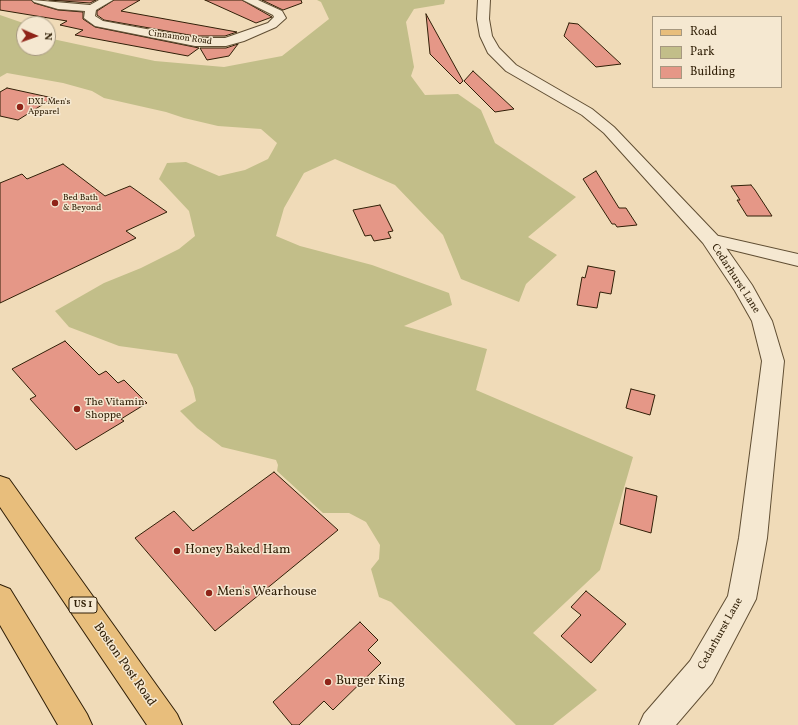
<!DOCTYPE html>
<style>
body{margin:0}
#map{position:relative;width:798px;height:725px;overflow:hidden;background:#f0dbb8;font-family:Vollkorn,serif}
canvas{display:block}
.legend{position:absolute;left:652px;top:16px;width:130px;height:72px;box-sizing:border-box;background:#f5e8d1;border:1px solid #a69880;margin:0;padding:5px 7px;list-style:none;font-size:12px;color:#301f07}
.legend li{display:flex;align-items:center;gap:8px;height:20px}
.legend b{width:20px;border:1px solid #a69880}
.north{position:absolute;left:16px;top:16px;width:40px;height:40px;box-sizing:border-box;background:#f5e8d1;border:1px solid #a69880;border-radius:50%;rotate:92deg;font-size:11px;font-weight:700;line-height:16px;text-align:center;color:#301f07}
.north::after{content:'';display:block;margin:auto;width:14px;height:18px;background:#8f2418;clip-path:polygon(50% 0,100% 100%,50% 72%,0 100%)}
</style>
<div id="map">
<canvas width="798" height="725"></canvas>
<ul class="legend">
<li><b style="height:5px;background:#e8be7c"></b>Road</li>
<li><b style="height:11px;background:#c2be89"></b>Park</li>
<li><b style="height:11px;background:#e59787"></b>Building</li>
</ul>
<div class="north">N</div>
</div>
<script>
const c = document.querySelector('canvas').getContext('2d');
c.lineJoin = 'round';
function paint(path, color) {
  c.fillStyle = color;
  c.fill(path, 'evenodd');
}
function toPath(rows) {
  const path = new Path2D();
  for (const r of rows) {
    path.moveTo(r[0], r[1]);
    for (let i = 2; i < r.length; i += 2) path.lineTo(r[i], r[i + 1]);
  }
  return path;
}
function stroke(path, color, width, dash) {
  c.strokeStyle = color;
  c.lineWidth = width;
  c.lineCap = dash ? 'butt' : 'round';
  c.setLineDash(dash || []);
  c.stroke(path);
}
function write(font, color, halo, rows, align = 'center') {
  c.font = font + ' Vollkorn,serif';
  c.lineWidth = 3;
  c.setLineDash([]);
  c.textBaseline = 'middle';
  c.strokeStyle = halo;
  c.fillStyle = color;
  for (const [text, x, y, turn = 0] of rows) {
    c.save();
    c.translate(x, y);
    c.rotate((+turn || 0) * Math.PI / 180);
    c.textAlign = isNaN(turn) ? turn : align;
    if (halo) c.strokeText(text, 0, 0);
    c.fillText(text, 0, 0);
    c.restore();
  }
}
paint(toPath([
 [317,0,445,0,444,4,414,9,406,22,414,67,411,76,425,95,458,94,481,110,495,143,576,197,528,237,557,255,526,284,519,302,461,279,443,235,395,185,335,159,304,173,284,208,276,236,300,246,372,265,449,293,452,305,404,326,487,349,476,390,633,457,600,570,533,633,597,690,553,725,516,725,391,602,379,597,371,569,379,559,380,545,366,522,349,513,323,513,277,471,278,465,276,460,222,447,197,428,180,411,196,401,193,388,177,354,119,346,69,327,55,311,104,283,141,268,179,249,195,236,189,211,159,179,167,163,186,162,219,176,245,170,268,159,277,143,261,129,218,126,184,118,166,112,104,98,92,91,63,83,7,73,0,77,0,15,26,24,24,24,24,38,21,40,24,41,24,48,48,48,48,38,155,61,224,67,282,56,329,19,321,2]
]), '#c2be89');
const building = toPath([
 [0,0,31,0,34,3,58,10,83,12,83,19,95,27,199,48,188,56,75,35,83,30,60,25,67,21,0,10,0,0],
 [49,0,96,0,90,3,49,0],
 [114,0,140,0,121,11,237,32,225,36,195,36,104,20,97,15,97,11,114,0],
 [205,0,242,0,272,17,256,23,205,0],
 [262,0,301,0,302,3,283,10,262,0],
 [426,14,463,81,460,84,430,54,426,14],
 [569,23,578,24,621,64,596,67,564,36,569,23],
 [238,44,229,56,207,60,200,48,226,48,238,44],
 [473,71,514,109,495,112,464,81,473,71],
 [7,88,53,98,18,120,0,116,0,92,7,88],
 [63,164,105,196,130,186,167,212,126,231,136,238,0,303,0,183,22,174,27,179,63,164],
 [596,171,619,208,626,208,637,225,617,227,615,224,612,224,583,179,596,171],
 [751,185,755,190,772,216,747,216,737,200,740,200,731,186,751,185],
 [380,205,393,231,388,232,391,238,374,241,371,235,365,236,353,210,380,205],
 [588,266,615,271,611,294,600,292,597,308,577,305,582,277,585,278,588,266],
 [65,341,99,375,106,371,118,383,124,380,147,403,121,419,124,421,76,450,30,399,36,396,12,369,65,341],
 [631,389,655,395,650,415,626,408,631,389],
 [274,472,338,530,215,631,135,538,174,511,193,531,274,472],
 [626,488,657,496,651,533,620,524,626,488],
 [586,591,626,624,591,663,561,636,581,615,571,607,586,591],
 [360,622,378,640,368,650,381,663,333,710,324,701,299,725,292,725,273,702,360,622]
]);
paint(building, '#e59787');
stroke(building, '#301f07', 1);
const minor = toPath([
 [32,0,90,5,99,0,113,0,96,10,95,16,103,21,195,38,225,38,268,23,274,17,273,15,243,0,258,0,282,11,286,18,276,27,244,41,226,46,195,46,95,26,84,18,85,11,58,9,34,2,32,0],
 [710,234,798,254,798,266,704,243,701,239,704,235,710,234]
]);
const tertiary = toPath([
 [478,0,490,0,489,19,492,36,499,48,516,65,592,109,614,127,717,235,752,285,772,321,784,361,767,538,756,599,712,683,676,725,639,725,644,714,690,661,728,596,739,538,762,361,752,321,735,291,703,243,604,133,582,115,506,71,488,53,480,36,477,19,478,0]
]);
const primary = toPath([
 [0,476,9,479,177,714,182,725,147,725,0,507,0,476],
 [0,585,10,589,87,714,92,725,58,725,0,625,0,585]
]);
stroke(minor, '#604e33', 2);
stroke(tertiary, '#604e33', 2);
stroke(primary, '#301f07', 2);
paint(minor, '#f5e8d1');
paint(tertiary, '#f5e8d1');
paint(primary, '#e8be7c');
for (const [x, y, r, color] of [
 [20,107,4,"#8f2418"],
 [55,203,4,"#8f2418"],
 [77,409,4,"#8f2418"],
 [177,551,4,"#8f2418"],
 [209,593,4,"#8f2418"],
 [328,682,4,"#8f2418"]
]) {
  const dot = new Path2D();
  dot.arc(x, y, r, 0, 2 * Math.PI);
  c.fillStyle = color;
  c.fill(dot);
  stroke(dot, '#f5e8d1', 1.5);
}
write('9px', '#301f07', '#f5e8d1', [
 ["Cinnamon Road",180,38,8]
]);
write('9px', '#301f07', '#f5e8d1', [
 ["DXL Men's",28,102],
 ["Apparel",28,112],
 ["Bed Bath",63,198],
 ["& Beyond",63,208]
], 'left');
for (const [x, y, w] of [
 [83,605,28]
]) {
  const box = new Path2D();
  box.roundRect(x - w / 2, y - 8, w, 16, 3);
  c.fillStyle = '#f5e8d1';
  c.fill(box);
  stroke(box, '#301f07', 1);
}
write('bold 10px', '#301f07', null, [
 ["US 1",83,605]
]);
write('11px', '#301f07', '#f5e8d1', [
 ["Cedarhurst Lane",735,279,57],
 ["Cedarhurst Lane",721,634,-61]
]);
write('11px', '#301f07', '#f5e8d1', [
 ["The Vitamin",85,403],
 ["Shoppe",85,416]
], 'left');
write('13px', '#301f07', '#f5e8d1', [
 ["Honey Baked Ham",185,551],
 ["Men's Wearhouse",217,593],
 ["Burger King",336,682]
], 'left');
write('13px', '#301f07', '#f5e8d1', [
 ["Boston Post Road",124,665,55]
]);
</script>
